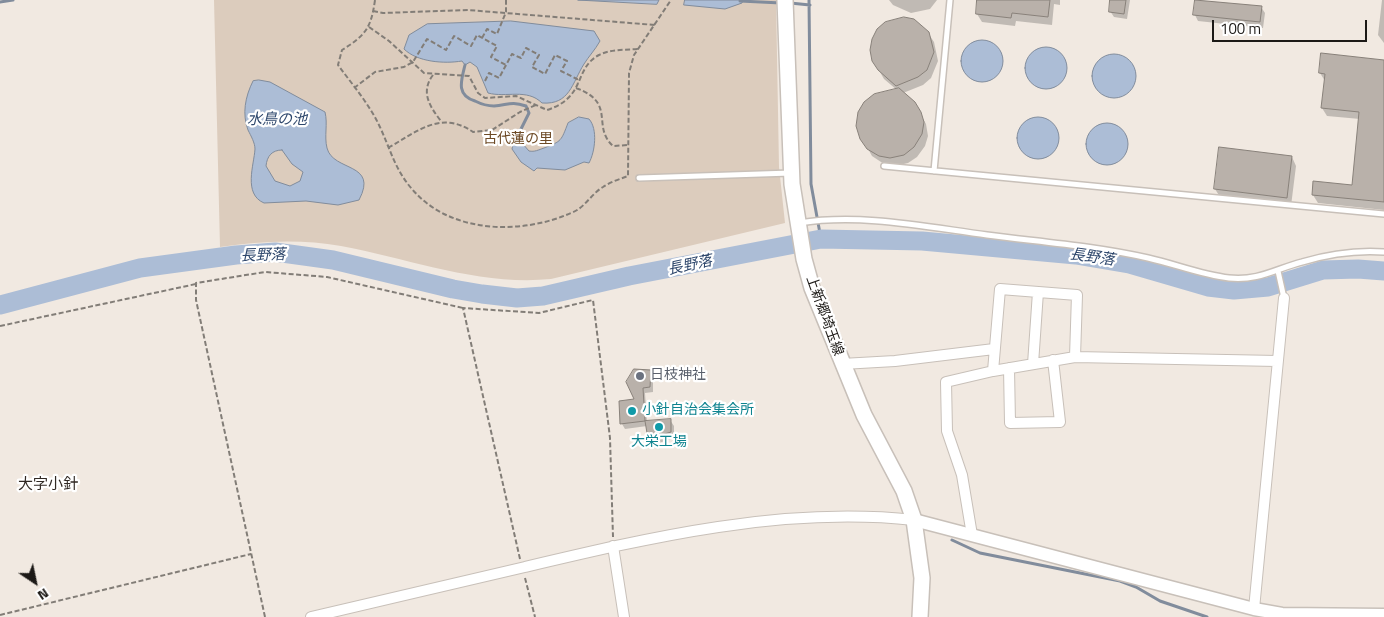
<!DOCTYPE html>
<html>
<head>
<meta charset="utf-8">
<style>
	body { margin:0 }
	#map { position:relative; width:1384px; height:617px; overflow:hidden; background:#f1e9e1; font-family:"Titillium Web",sans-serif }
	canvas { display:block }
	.north { position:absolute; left:10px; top:557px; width:50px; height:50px; -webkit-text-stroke:4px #fff; paint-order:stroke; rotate:146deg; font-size:14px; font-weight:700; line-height:20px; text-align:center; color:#1c1916 }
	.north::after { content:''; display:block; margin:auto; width:18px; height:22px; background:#1c1916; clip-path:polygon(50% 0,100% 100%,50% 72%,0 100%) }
	.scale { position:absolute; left:1212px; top:20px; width:155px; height:22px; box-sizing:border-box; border:2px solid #1c1916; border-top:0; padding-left:6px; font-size:15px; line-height:18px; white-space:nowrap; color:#1c1916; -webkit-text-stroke:4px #fff; paint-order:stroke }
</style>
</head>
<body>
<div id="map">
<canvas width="1384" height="617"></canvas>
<div class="north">N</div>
<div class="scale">100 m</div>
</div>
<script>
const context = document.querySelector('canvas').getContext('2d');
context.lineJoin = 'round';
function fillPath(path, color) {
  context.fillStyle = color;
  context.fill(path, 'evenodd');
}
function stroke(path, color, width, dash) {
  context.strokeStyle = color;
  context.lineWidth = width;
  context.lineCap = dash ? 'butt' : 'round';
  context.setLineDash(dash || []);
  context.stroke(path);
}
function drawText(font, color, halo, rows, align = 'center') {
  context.font = font + ' "Titillium Web","Noto Sans JP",sans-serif';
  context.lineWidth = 4.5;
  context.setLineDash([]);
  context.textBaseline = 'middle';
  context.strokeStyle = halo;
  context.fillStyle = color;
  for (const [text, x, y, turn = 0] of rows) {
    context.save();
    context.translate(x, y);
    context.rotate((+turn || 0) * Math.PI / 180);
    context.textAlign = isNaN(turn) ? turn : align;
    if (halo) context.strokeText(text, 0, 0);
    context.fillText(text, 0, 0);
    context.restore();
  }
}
const green = new Path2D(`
	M214,0H776L779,167L785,223L551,279C479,286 411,259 341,246C301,239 261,241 220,247Z`);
const water = new Path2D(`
	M578,0H659L657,4Z
	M685,0H743L742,3L725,9L684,5Z
	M511,21L594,31L600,41C595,50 589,56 584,64C572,83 570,105 542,103C527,88 506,98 488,93L477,67L470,62L465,65L462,61C444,64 417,62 404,49L409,35L427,24Z
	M961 61a21 21 0 1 1 42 0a21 21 0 1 1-42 0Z
	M1025 68a21 21 0 1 1 42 0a21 21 0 1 1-42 0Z
	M1092 76a22 22 0 1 1 44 0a22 22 0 1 1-44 0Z
	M259,80L270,82L325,112C328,124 324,136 327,148C333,172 379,162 359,200L338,205L306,201L264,203C243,194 254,165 255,149C255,143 251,136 248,130C242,114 245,97 253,81ZM282,150L292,164L303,172L300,181L290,186L275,181L266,166C267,156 272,150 282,150Z
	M579,117L589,119C598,129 595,152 589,163L584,162L565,170L537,168L534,171L521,162L512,149L515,135L519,133L522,143L529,151C535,152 538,150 544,148C562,141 561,141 568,123Z
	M1017 138a21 21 0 1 1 42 0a21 21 0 1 1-42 0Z
	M1086 144a21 21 0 1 1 42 0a21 21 0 1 1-42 0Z`);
const shadow = new Path2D(`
	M889,0H937L930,9L911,13L893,5Z
	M979,0H1060V5L1054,4L1052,25L1016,21L1015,26L982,22L977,14Z
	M1112,0H1130L1127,19L1114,17L1110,11Z
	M1382,0H1384V43L1378,35Z
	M1261,7L1265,13L1263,28L1198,21L1195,15Z
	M928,33L934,42L938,61L931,78L923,85L903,93L914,103L926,124L928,136L925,146L917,157L908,163L895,166L884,164L872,156L859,133L897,90L884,79L873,60Z
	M1384,61V210L1318,203L1313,195L1353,186L1360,119L1327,116L1322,108L1325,81L1320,73Z
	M1292,157L1296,166L1291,206L1220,197L1215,189Z
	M650,371L653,376V392L645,393L647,422L670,420L674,426V438L653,445L647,426L625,429L622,424L621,402L636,400Z`);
const stream = new Path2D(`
	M809,0L811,184L821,239
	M740,1L781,3
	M0,2L13,0
	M790,3L810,5
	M465,65C461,81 456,95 475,101C481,104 488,106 494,106C508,105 511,101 526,106L529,113L519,133
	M952,540L980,553L1120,581L1136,587L1160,601L1207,617`);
const river = new Path2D(`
	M0,305L140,268L236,255L275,252L333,260L453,289L482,294L517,298L543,296L629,276L821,239L922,241L1076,255L1129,264L1208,287L1234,290L1268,287L1323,270L1358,269L1384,271`);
const building = new Path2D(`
	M977,0H1050L1048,17L1012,13L1011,18L976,14Z
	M1110,0H1126L1124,14L1109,12Z
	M1195,0L1262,6L1260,22L1193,15Z
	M904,17L914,19L929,32L934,52L927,70L918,77L896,86L878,70L872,61L870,50L872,39L877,29L885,22Z
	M1321,53L1384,60V202L1312,195L1313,181L1352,185L1359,112L1321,108L1325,74L1319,73Z
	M899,88L915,102L921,112L924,122L922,134L914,147L904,155L890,158L879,156L867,149L860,139L856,126L858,112L864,102L874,94Z
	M1219,147L1292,156L1287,198L1214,189Z
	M634,369L651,370L650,387L643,388L645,421L620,424L619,401L634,399L626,382Z
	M671,419V432L648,439L645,421Z`);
const path = new Path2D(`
	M375,0C371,28 366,35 342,50L338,65C352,84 369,104 379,125C390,148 395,170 412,189C450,234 521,235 571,213C585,208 591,194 603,187C610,182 620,179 628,176L629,73L634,55L671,0
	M373,11L383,13L468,10L655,25
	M369,27L389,41L424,73L469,76L478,93L485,98L516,96L547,110C587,97 573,69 599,55C611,49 625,50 638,49
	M482,38L487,29L497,34L506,12V0
	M433,75C420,92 430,107 441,121
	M485,81L489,73L499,78L512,54L521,58L526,48L539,55L532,67L545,74L555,55L567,61L561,71L577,79L578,84
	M354,88L375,72L404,67L413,62L427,39L446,50L454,36L471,46L477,35L497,46L491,57L506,65
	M576,88C617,103 591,126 613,146L628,145
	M388,148C418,131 441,110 473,132L492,130L520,112L536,105
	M0,326L196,284
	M520,559L463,308L539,313L593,300L610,438L613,537
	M525,578L535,617
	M0,615L251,554
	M265,617L196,300V283L265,272L327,277L463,308`);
const service = new Path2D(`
	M884,166L1384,214
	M934,171L950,0
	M639,178L791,173
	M799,223C861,213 926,227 987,235C1041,242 1095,246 1148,258C1175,264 1202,275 1229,278C1259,281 1275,269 1302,262C1329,254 1356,250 1384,252
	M1278,271L1284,298`);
const minor = new Path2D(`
	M842,364L895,361L994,349
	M1033,364L1038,292
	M1009,368L1010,423L1060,422L1053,360
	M993,371L1075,357L1277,361
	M972,535L962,475L947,431L946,382L993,371L1000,289L1077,295L1075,357
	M613,546L624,617
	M1254,609L1284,298
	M311,617C382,600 454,584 525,567C652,537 783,506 914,520`);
const tertiary = new Path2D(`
	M914,520L1254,609L1282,614L1384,615`);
const secondary = new Path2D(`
	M785,0L792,184L804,259L812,288L864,415L904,491L914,520L922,578L920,617`);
const markers = [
	[640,376,5,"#6b7280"],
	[632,411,5,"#0f9aa8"],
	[659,427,5,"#0f9aa8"]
];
const parkNames = [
	["古代蓮の里",518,140]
];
const streetNames = [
	["上新郷埼玉線",824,316,70]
];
const worshipNames = [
	["日枝神社",650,376]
];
const cultureNames = [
	["小針自治会集会所",642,411],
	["大栄工場",659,443,"center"]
];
const waterNames = [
	["水鳥の池",277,120],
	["長野落",263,256,-2],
	["長野落",1092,258,8],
	["長野落",690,266,-12]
];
const neighbourhoodNames = [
	["大字小針",48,485]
];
fillPath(green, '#dcccbd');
fillPath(water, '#acbdd6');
stroke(water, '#818c9c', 1);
fillPath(shadow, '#0003');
stroke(stream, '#818c9c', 3);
stroke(river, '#acbdd6', 19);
fillPath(building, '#b9b1aa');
stroke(building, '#88817a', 1);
stroke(service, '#c8c0b9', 8);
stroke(minor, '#c8c0b9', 12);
stroke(tertiary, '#c8c0b9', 15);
stroke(secondary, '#c8c0b9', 18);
stroke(path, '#827d77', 2, [5, 2.5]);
stroke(service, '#fff', 5);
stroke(minor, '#fff', 10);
stroke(tertiary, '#fff', 12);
stroke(secondary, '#fff', 15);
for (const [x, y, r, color] of markers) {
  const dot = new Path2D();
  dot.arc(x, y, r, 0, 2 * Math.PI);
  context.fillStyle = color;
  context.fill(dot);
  stroke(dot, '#fff', 2);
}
drawText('14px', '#6e4b27', '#fff', parkNames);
drawText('14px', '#1c1916', '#fff', streetNames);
drawText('14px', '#5b616d', '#fff', worshipNames, 'left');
drawText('14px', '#0d838f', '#fff', cultureNames, 'left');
drawText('italic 15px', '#2e476c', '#fff', waterNames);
drawText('15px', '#302924', '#fff', neighbourhoodNames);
</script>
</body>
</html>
